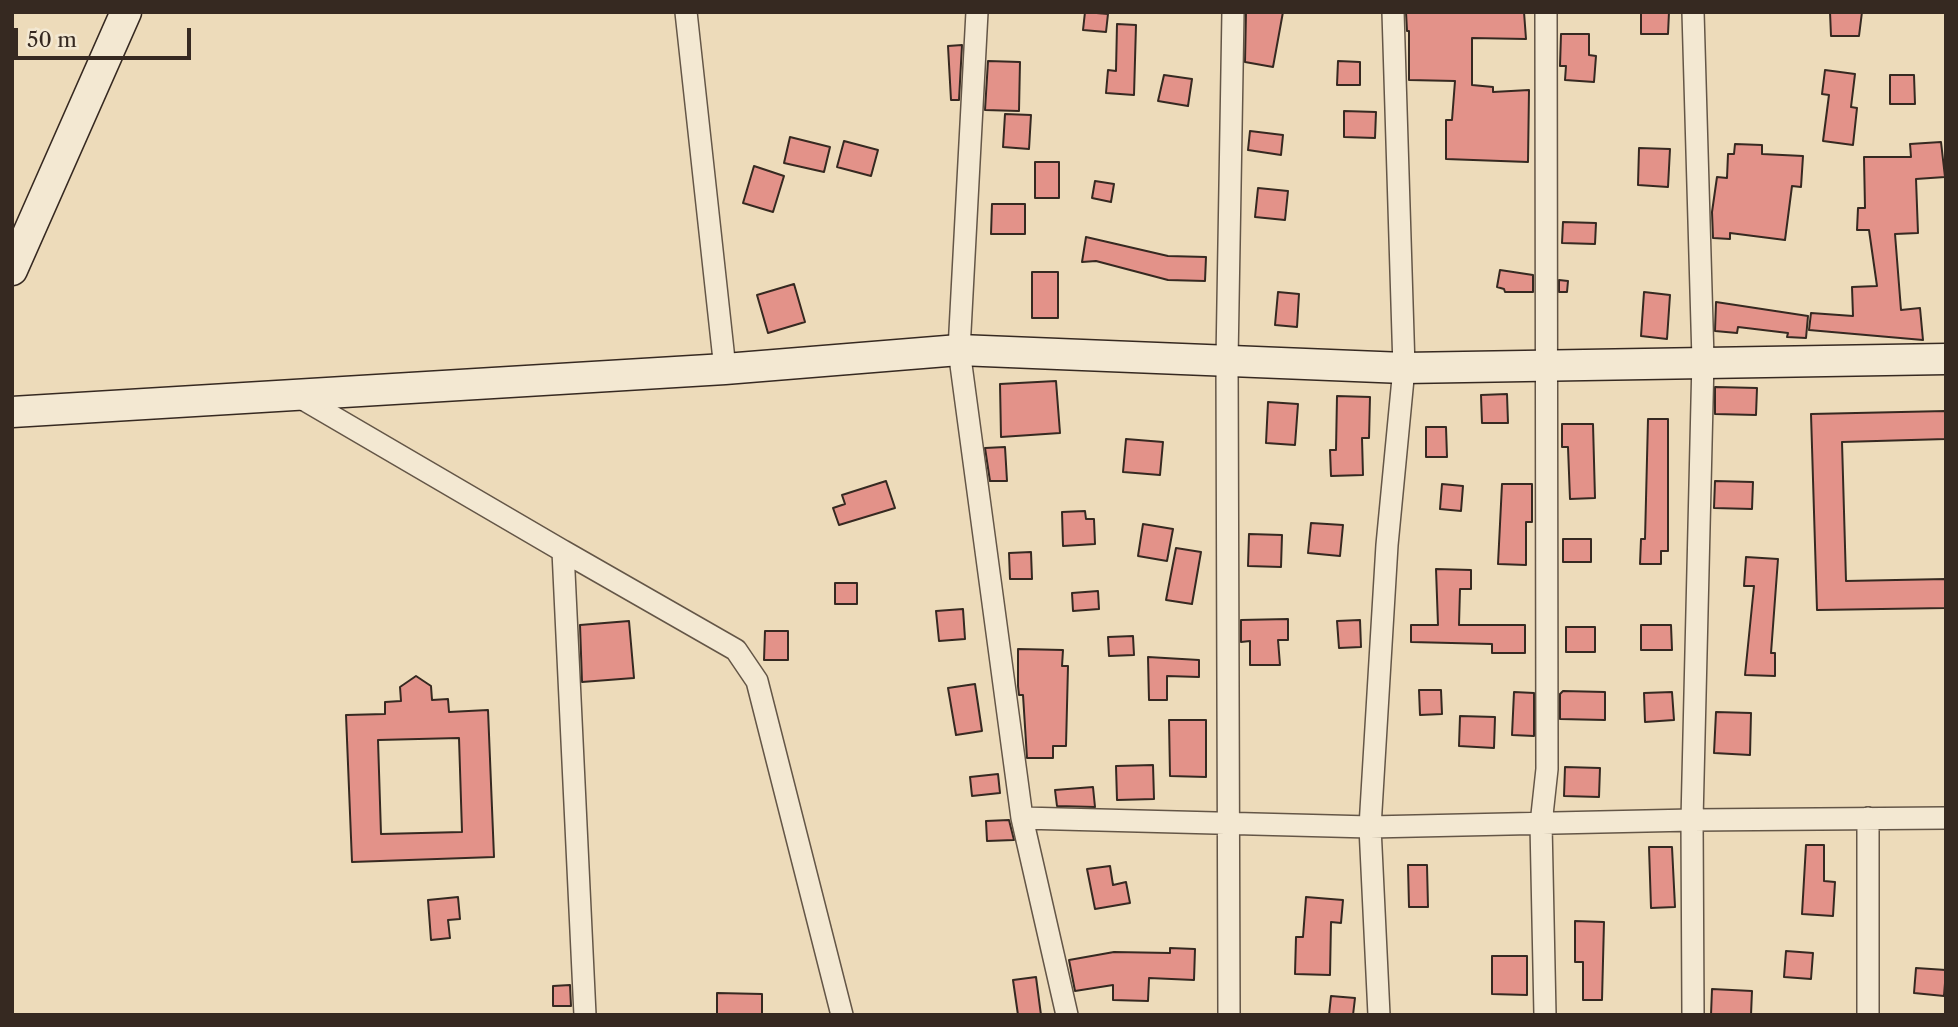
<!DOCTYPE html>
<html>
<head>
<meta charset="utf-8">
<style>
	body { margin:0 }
	#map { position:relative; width:1958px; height:1027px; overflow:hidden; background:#eddbba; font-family:"Libre Caslon Text",serif }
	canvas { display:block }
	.frame { position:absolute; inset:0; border:14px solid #362921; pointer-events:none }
	.scale { position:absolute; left:14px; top:28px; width:177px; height:32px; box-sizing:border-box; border:4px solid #362921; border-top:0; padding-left:9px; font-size:21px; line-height:24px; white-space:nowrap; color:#362921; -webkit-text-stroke:5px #f3e8d2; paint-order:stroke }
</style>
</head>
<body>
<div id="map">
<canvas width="1958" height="1027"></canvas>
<div class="frame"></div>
<div class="scale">50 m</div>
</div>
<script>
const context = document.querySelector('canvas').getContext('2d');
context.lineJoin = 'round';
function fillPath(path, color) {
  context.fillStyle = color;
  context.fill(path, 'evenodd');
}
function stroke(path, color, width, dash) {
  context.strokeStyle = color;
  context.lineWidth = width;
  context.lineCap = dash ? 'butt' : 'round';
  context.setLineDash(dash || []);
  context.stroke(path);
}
const building = new Path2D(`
	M1085,12L1108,14L1106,32L1083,30Z
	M1246,12H1283L1273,67L1245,62Z
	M1406,12H1524L1526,39L1472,38V85L1493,87V92L1529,90L1528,162L1446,159V120H1452L1455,81L1409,80V31H1407Z
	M1641,12H1669L1668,34H1641Z
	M1830,12H1862L1859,36H1831Z
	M1117,24L1136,25L1134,95L1106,93L1108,70L1116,71Z
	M1561,34H1589V55L1596,56L1594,82L1565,80L1566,66H1560Z
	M962,45L959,100H951L948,46Z
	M988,61L1020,62L1019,111L985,110Z
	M1338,61L1360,62V85H1337Z
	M1825,70L1855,74L1851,107L1857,108L1853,145L1823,141L1829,95L1822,94Z
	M1164,75L1192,79L1188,106L1158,101Z
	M1890,75H1914L1915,104H1890Z
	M1344,111L1376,112L1375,138L1344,137Z
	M1005,114L1031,115L1029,149L1003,147Z
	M1250,131L1283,135L1281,155L1248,150Z
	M790,137L830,147L824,172L784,163Z
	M844,141L878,150L871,176L837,167Z
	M1941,142L1945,177L1916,179L1918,233L1895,234L1901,310L1920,308L1923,340L1809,330L1811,313L1853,316L1852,287L1877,286L1869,230H1857L1858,208H1865L1864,157H1911L1910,144Z
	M1735,144L1762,145V154L1803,156L1801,187L1792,186L1785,240L1730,233V239L1713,238L1712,212L1717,177L1727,178L1728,154H1734Z
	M1639,148L1670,149L1668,187L1638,185Z
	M1035,162H1059V198H1035Z
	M754,166L784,176L773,212L743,203Z
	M1095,181L1114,184L1111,202L1092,198Z
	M1258,188L1288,191L1285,220L1255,217Z
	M992,204H1025V234H991Z
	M1563,222L1596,223L1595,244L1562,243Z
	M1086,237L1168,256L1206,257L1205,281L1168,280L1096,261L1082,262Z
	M1500,270L1533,275V292H1505L1504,289L1497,287Z
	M1032,272H1058V318H1032Z
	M1559,280L1568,281L1567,292H1559Z
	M794,284L805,322L768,333L757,295Z
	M1278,292L1299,294L1297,327L1275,325Z
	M1644,292L1670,295L1667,339L1641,336Z
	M1716,302L1808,316L1806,338L1787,337L1788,333L1738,327L1737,333L1715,331Z
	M1056,381L1060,433L1001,437L1000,384Z
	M1715,387L1757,388L1756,415L1715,414Z
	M1507,394L1508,423H1482L1481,395Z
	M1337,396L1370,397L1369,438H1362L1363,475L1331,476L1330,450H1336Z
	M1268,402L1298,404L1295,445L1266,443Z
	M1946,411V439L1842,442L1846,581L1946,579V608L1817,610L1811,414Z
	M1648,419H1668V551H1661V564H1640L1641,539H1645Z
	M1562,424H1593L1595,498L1570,499L1568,447H1562Z
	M1426,427H1446L1447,457H1426Z
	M1126,439L1163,442L1160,475L1123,472Z
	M1005,447L1007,481H990L985,448Z
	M886,481L895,508L839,525L833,508L845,504L842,495Z
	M1715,481L1753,482L1752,509L1714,508Z
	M1442,484L1463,486L1461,511L1440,509Z
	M1502,484H1532V522H1526V565L1498,564Z
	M1085,511L1086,519H1094L1095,544L1063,546L1062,512Z
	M1311,523L1343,525L1340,556L1308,553Z
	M1143,524L1173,529L1167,561L1138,556Z
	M1249,534L1282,535L1281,567L1248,566Z
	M1563,539H1591V562H1563Z
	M1176,548L1201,552L1192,604L1166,600Z
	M1031,552L1032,579H1010L1009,553Z
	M1746,557L1778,559L1771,653H1775V676L1745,675L1754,586H1744Z
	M1436,569L1471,570V589H1460L1459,625H1525V653H1492V644L1411,642V625H1438Z
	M835,583H857V604H835Z
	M1098,591L1099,609L1073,611L1072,593Z
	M963,609L965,639L939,641L936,611Z
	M1288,619V640H1278L1280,665H1250V641L1241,642V620Z
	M1360,620L1361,647L1339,648L1337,621Z
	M629,621L634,678L582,682L580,625Z
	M1641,625H1671L1672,650H1641Z
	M1566,627H1595V652H1566Z
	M765,631H788V660H764Z
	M1133,636L1134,655L1109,656L1108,637Z
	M1018,649L1063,650L1062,666H1068L1066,746H1053V758H1027L1023,695H1019L1018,686Z
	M1148,657L1199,660V677L1167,676V700H1149Z
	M416,676L431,686L432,700L448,699L449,712L488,710L494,857L352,862L346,715L385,714V702L401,701L400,687ZM459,738L462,832L381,834L378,740Z
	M975,684L982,731L956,735L948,688Z
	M1419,690H1441L1442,714L1420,715Z
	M1563,691L1605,692V720L1560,719V694Z
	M1514,692L1534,693V736L1512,735Z
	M1672,692L1674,720L1645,722L1644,693Z
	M1716,712L1751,713L1750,755L1714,753Z
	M1460,716L1495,717L1494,748L1459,746Z
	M1169,720H1206V777L1170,776Z
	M1153,765L1154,799L1117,800L1116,766Z
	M1565,767L1600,768L1599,797L1564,796Z
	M998,774L1000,793L972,796L970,777Z
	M1093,787L1095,807L1057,806L1055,790Z
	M1009,820L1014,840L987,841L986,821Z
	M1806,845H1824V881L1835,882L1833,916L1802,914Z
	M1649,847H1672L1675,907L1651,908Z
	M1408,865H1427L1428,907H1409Z
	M1110,866L1113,885L1126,882L1130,903L1095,909L1087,869Z
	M458,897L460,919L448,920L450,938L431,940L428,900Z
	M1306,897L1343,900L1341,923L1331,922L1330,975L1295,974L1296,937H1303Z
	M1575,921L1604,922L1602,1000H1583V962H1575Z
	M1170,948L1195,949L1194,980L1149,978L1148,1001L1113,1000V985L1075,991L1069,960L1114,952L1170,953Z
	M1786,951L1813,953L1811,979L1784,977Z
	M1492,956H1527V995L1492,994Z
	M1916,968L1946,970L1944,996L1914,993Z
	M1036,977L1041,1015H1018L1013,980Z
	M570,985L571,1006H553V986Z
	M1712,989L1752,991L1751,1015H1711Z
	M717,993L762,994V1015H717Z
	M1331,996L1355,998L1353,1015H1329Z`);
const street = new Path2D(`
	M686,12L725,369
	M977,12L959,350L1022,818L1370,827L1692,820L1946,818
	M296,395L563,551
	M1022,818L1067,1015
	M1868,818V1015
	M585,1015L563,551L736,650L757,681L842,1015
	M1229,1015L1227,360L1233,12
	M1379,1015L1370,827L1387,545L1404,368L1393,12
	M1545,1015L1541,824L1547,769L1546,12
	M1693,1015L1692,820L1703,360L1693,12`);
const secondary = new Path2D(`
	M12,270L126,12
	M12,412L725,369L959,350L1404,368L1946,359`);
fillPath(building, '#e39289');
stroke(building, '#362921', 2);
stroke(street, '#645647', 24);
stroke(secondary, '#362921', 33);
stroke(street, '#f3e8d2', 21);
stroke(secondary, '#f3e8d2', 30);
</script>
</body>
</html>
